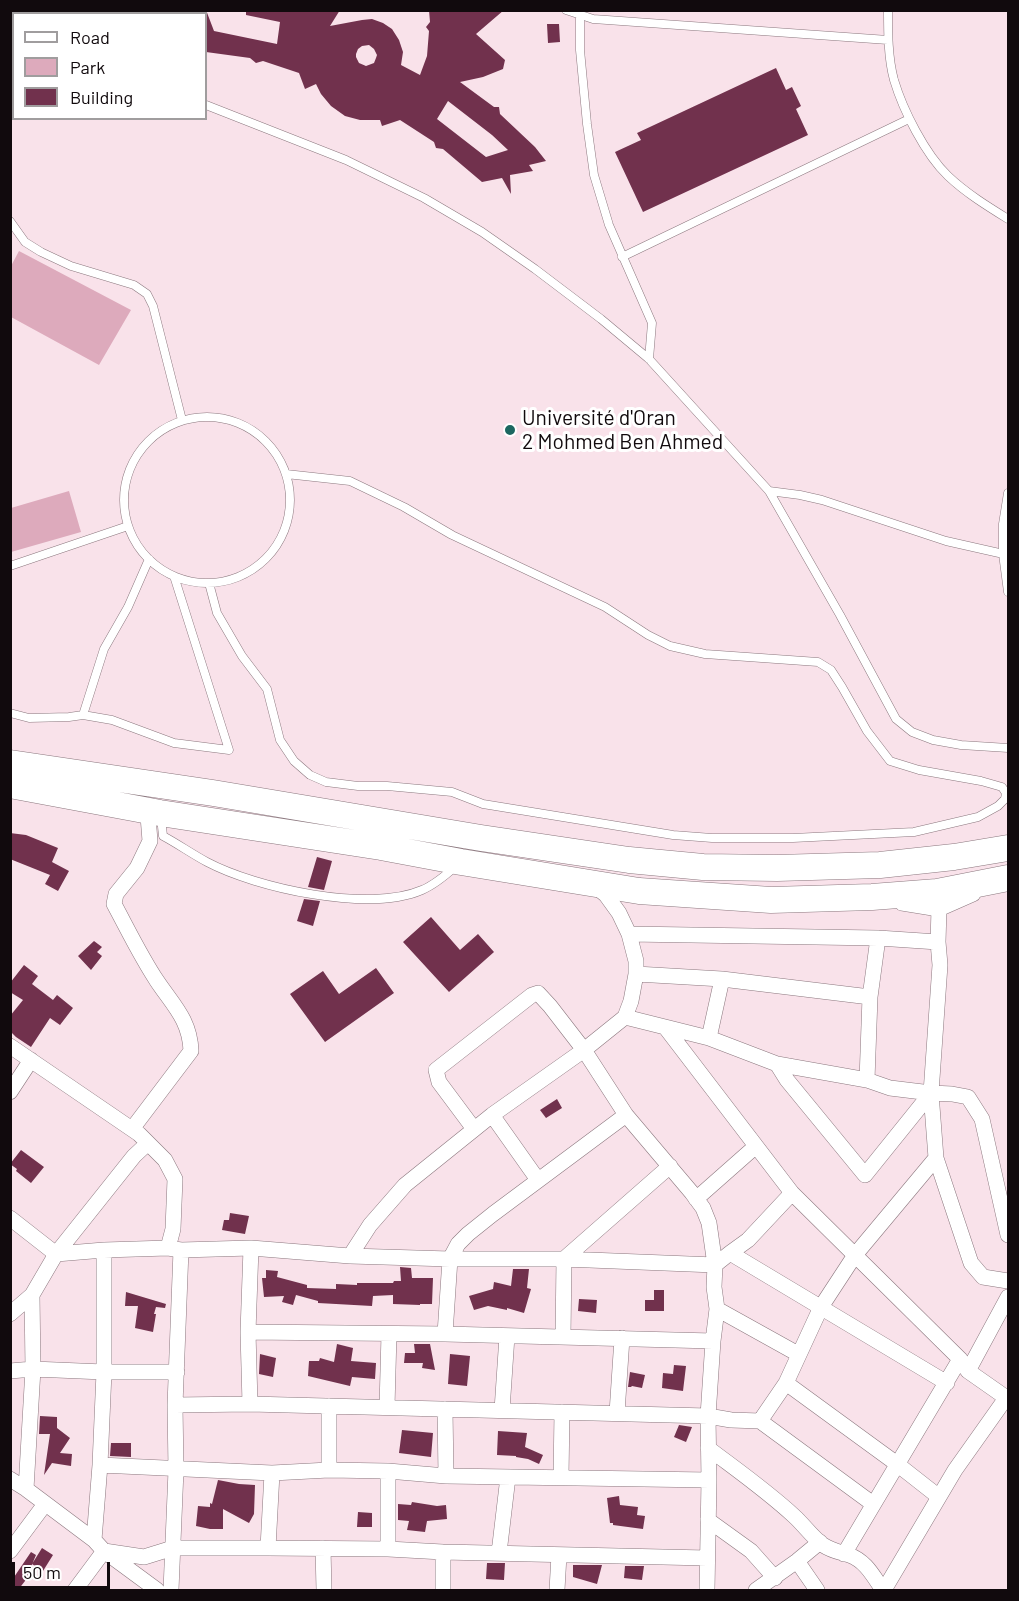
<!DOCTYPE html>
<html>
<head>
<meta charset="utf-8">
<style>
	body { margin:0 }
	#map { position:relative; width:1019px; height:1601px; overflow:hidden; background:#f9e2ea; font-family:Barlow,sans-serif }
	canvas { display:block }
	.frame { position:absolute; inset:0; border:12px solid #110a0d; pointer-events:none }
	.legend { position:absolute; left:12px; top:12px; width:195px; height:108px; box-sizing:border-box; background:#fff; border:2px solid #a09d9e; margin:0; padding:8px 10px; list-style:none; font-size:18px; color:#110a0d }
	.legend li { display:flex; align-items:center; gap:12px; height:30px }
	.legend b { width:30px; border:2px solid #a09d9e }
	.scale { position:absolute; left:12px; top:1562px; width:98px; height:27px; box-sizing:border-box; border:3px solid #110a0d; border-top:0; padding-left:8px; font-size:18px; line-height:21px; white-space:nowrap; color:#110a0d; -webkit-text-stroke:4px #fff; paint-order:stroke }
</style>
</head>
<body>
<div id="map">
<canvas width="1019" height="1601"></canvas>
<div class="frame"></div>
<ul class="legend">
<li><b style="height:8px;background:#fff"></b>Road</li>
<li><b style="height:16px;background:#ddaabc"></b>Park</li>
<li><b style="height:16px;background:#71314d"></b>Building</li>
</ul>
<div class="scale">50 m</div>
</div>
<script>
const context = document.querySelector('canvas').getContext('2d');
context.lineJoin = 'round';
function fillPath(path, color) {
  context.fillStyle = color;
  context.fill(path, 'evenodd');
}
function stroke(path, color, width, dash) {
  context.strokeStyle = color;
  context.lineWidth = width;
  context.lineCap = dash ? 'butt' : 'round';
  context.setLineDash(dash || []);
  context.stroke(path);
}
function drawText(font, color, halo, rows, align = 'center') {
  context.font = font + ' Barlow,sans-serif';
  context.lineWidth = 6;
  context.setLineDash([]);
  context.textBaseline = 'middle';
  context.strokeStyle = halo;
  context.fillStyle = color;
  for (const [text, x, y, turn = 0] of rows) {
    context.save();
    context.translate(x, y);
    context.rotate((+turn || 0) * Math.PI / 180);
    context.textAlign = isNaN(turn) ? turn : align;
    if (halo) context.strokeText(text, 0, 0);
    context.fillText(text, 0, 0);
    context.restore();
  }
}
const green = new Path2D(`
	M19,251L131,310L99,365L11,317V266Z
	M69,491L81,532L11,552V508Z`);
const building = new Path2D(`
	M206,10L214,31L277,44L280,22L246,15V10H340L330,26L362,20L372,19L383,23L392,29L399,40L403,52L401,65L420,75L427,56L429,31L426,27L430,22L429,10H504L476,34L505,60L503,69L483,77L460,82L494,107H499L500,114L535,147L546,161L529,165L533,171L510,175L511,194L502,178L482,182L443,149L436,148L434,142L400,120L382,126L380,120H360L345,116L331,106L321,94L316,84L305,89L299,73L263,61L256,63L250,58L206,52ZM369,45L374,49L377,55L376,58L374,63L366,66L359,63L356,57V54L358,49L362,46ZM448,101L492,135L508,150L486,157L437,119Z
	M547,24H559L560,42L548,43Z
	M776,68L786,90L792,87L801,106L796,109L808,135L643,212L615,152L641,140L637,133Z
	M10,833L26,835L58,848L52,862L69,871L58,891L45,884L50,875L10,859Z
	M317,857L332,861L324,890L308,887Z
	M304,899L320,901L313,926L297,921Z
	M431,917L460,950L478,934L494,952L449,992L403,942Z
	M94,941L102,947L97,952L102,956L91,970L78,956Z
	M24,965L38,976L32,984L53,1000L57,995L73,1008L60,1025L50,1018L31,1047L16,1037L10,1031V1016L23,1000L10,992V983Z
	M376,968L394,993L325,1042L290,994L323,971L339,994Z
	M557,1099L562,1108L546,1118L540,1110Z
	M21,1150L44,1167L31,1183L16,1171L17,1169L10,1164Z
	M230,1213L249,1216L245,1234L222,1230L224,1220H229Z
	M400,1267L411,1268L412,1278H433L432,1304H420V1305L393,1304V1295L373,1296L372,1306L318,1303V1301L296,1295L293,1305L282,1302L284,1296L264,1297L262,1278H266V1270L278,1271L277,1277L307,1285V1288L336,1289V1284L357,1285V1283H393L394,1281H401Z
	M513,1269H529L527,1288L531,1289L524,1313L507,1308V1310L488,1306L474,1310L469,1296L493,1289L494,1282L511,1286Z
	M654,1290H664V1311H645V1300H654Z
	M126,1292L166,1304L165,1308L156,1307L154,1314H156L153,1332L135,1328L138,1306H125Z
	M579,1299L597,1300L596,1313L578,1311Z
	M337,1344L353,1348L351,1361L376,1363L375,1379L352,1377L350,1386L308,1376L309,1361H319L320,1358L334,1362Z
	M414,1344H430L435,1370L422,1368L423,1363H404L405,1353H415Z
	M260,1354L276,1358L273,1377L259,1374Z
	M450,1354L470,1356L467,1386L448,1384Z
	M674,1365L686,1366L683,1391L662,1388L663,1373L673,1374Z
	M630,1372L645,1375L642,1388L632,1386L631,1387H628Z
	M40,1416L57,1417V1428L70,1438L60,1453L72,1454L71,1466L52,1463L44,1475L50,1434H39Z
	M679,1425L692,1427L686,1442L674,1437Z
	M402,1430L433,1433L431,1457L399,1453Z
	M498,1431L527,1433L525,1447L543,1455L539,1464L528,1459L516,1457V1456L497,1455Z
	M111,1443H131V1457L110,1456Z
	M218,1480L239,1484L255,1485L254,1514L249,1523L223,1509V1529H210L196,1526L198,1506L210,1507V1503L212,1504Z
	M619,1496L620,1505L638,1507L637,1515L645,1516L643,1529L613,1525V1523H610L607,1498Z
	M412,1502L437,1506L446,1505L447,1519L427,1521L425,1532L407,1530L409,1521L398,1520V1504L411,1505Z
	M358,1512L372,1513V1527H357Z
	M42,1548L53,1555L43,1571L32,1564Z
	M31,1552L36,1555L25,1581L18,1590H10V1583Z
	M487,1563H505L504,1580L486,1579Z
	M573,1565H602L597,1584L573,1577Z
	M625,1566H644L642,1580L624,1578Z`);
const service = new Path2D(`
	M566,10L593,19L888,40
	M581,10L580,16V50L587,124L594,175L609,225L652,323L649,359
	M888,10C888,33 888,58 894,80C903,110 925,154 948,176C966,193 987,206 1008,219
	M57,14L60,10
	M206,105L346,160L424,198L482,232L535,269L601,319L649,359L769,491L840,615L896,719L912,732L933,740L961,745L1008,748
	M10,221L25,242L41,252L71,266L134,285L147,294L153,306L182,420
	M622,257L909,119
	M124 500a83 83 0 1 1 166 0a83 83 0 1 1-166 0Z
	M769,491L800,495L822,500L946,541L1008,555
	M1008,493L1003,524V554L1008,592
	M149,559L128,607L104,649L83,715L112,720L174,743L229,750L174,576
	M10,566L128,526
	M209,583L217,613L242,656L267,689L280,740L294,761L310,775L326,782L358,786H387L452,792L483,804L673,835L712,838H793L914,832L978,817L998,806L1005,799L1006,793L1002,787L981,781L919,770L890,761L867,731L842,687L831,670L818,662L705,654L670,646L648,635L605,607L452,535L404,507L350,481L286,474
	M10,713L29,718L69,717L83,715
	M161,817L163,836C178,844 192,854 207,862C256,888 369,913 422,890C434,885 446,875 456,866`);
const minor = new Path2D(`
	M902,903L939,909L973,894
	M629,934L878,938L938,942L939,909
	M938,942L940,965L931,1093L936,1158L971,1263L983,1277L1008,1281
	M636,974L722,979L870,997
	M625,1017L709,1038L777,1064L867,1080L890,1088L931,1093L952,1094L968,1097L982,1119L1008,1235
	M665,1027L792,1193L960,1359L968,1371L1008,1399
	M709,1038L722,979
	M10,1046L139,1134L165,1160L175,1179L173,1229L168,1248
	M777,1064L787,1080L865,1175L931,1093
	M867,1080L870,997L878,938
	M10,1092L31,1060
	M492,1115L538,1180
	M132,1129L191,1051C190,1020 173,1005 157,981C141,957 128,930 114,904L116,894L137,868L150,841L148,816
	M474,1129L439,1082L436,1070L532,995L538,993L550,1006L584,1050L626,1115L692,1193L703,1208L709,1223L715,1265L714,1287L717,1309L713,1341L708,1416L709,1480L707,1590
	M696,1199L756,1146
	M10,1218L56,1254L134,1156L148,1143
	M730,1253L748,1240L792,1193
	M350,1256L370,1225L405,1185L492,1115L584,1050L625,1017L631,1001L636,974V961L629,934L619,913L606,895L595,886
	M717,1309L798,1354
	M10,1314L32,1295L56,1254L104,1250L168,1248L181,1250L251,1248L350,1256L450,1259H564L715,1265L730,1253L947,1383
	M248,1332L445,1334L713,1341
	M445,1334L450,1259L458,1244L468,1234L493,1214L626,1115
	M563,1337L564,1259L670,1166
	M10,1371L33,1369L104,1372H177
	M968,1371L1008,1297
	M786,1383L897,1464L939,1497
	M250,1404L248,1332L251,1248
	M175,1405L250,1404L708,1416L731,1420L760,1421L873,1504
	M387,1407L389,1334
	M445,1409L446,1476
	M502,1410L507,1336
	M617,1413L622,1338
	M760,1421L786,1383L821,1307L855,1255L936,1158
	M708,1448C737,1470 767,1491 794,1516C804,1525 812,1537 823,1545C832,1551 840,1552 849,1555C866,1561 873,1576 883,1590
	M100,1465L272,1473L329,1470L388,1471L446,1476L709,1480
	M329,1470V1406
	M561,1477L562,1412
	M10,1479L26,1489L94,1540L104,1551L144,1557L173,1548H268L388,1549L443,1552L707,1558
	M26,1489L33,1369L32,1295
	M708,1520L751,1551L775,1578
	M94,1540L100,1465L104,1372V1250
	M268,1548L272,1473
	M323,1548L324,1590
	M388,1549V1471
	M10,1551L45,1504
	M499,1553L508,1477
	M844,1554L960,1359
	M797,1561L817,1590
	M75,1590L104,1551L157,1590
	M171,1590L176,1470L175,1405L181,1250
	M443,1590V1552
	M557,1590L559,1555
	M756,1590L797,1561L820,1542
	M884,1590L955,1470L1006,1398`);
const trunk = new Path2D(`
	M10,763L213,793L481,838L629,860L703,867L777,868L880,865L954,857L1008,848
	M10,785L160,813L381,847L461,862L639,891L771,900L872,897L937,892L1008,878`);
const markers = [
	[510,430,6,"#1c6760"]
];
const poiNames = [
	["Université d'Oran",522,418],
	["2 Mohmed Ben Ahmed",522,442]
];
fillPath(green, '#ddaabc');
fillPath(building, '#71314d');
stroke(service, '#8b777e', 9);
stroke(minor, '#8b777e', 16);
stroke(trunk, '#8b777e', 27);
stroke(service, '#fff', 8);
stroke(minor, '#fff', 15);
stroke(trunk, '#fff', 26);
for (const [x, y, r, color] of markers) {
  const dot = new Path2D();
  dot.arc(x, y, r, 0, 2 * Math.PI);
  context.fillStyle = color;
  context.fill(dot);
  stroke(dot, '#fff', 2);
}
drawText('21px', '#110a0d', '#fff', poiNames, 'left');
</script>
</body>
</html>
